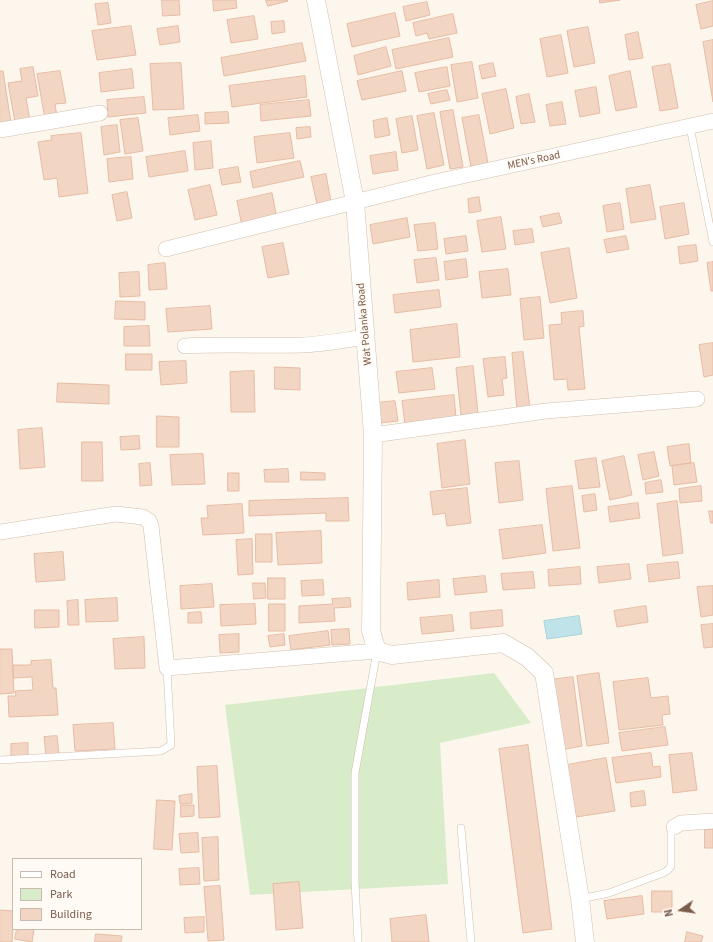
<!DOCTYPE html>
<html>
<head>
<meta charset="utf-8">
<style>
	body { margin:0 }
	#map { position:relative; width:713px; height:942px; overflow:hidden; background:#fdf6ec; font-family:"Source Sans 3",sans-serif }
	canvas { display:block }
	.legend { position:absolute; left:12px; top:858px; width:130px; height:72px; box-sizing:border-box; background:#fffaf3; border:1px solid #cabbb1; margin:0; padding:5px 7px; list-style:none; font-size:12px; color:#7a5c4d }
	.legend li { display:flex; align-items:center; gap:8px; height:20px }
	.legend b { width:20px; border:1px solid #cabbb1 }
	.north { position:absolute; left:661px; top:890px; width:40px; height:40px; -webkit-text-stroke:3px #fffaf3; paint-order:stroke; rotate:257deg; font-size:11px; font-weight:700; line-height:16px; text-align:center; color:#7a5c4d }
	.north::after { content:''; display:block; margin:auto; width:14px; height:18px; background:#7a5c4d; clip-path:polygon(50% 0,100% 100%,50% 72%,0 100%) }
</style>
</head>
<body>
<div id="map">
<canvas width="713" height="942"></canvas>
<ul class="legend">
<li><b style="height:5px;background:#fff"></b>Road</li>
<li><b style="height:11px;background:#d8ecc9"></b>Park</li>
<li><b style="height:11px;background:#f3d5c3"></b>Building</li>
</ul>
<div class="north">N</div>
</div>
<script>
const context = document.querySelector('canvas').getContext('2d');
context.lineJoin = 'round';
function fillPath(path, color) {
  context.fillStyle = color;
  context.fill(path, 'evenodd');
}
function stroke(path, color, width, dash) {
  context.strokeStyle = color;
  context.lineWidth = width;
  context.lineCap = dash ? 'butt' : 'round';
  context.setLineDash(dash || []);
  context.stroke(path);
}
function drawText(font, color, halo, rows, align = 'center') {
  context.font = font + ' "Source Sans 3",sans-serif';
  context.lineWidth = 3.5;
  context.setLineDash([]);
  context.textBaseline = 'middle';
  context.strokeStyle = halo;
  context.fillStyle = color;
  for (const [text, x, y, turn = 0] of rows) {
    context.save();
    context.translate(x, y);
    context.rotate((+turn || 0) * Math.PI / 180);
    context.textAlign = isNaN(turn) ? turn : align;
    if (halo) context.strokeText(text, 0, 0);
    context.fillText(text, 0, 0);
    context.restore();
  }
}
const green = new Path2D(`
	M494,673L531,723L440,743L448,884L250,895L225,705Z`);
const water = new Path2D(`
	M579,616L582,634L547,639L544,621Z`);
const building = new Path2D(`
	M162,0H179L180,15L163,16Z
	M213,0H236L237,8L214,11Z
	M266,0H287L288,1L268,6Z
	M600,0H620L600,3Z
	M713,1V26L701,29L696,5Z
	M427,2L430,15L406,21L403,7Z
	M108,3L111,23L98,25L95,4Z
	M395,13L400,36L352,47L347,24Z
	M453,14L457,33L429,39L427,33L416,36L413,23Z
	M254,16L258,39L231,43L227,20Z
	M284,21L285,32L272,34L271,22Z
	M131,26L136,55L97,60L92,31Z
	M178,26L180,42L160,45L157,29Z
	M588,27L595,63L574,67L567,31Z
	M638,32L643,58L629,60L625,35Z
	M561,35L568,73L547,77L540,39Z
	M449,38L453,57L396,69L392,50Z
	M713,40V102L703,42Z
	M302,43L306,61L224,76L221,58Z
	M386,47L391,66L358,75L354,56Z
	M472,62L478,98L457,102L451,65Z
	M181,63L184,109L153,110L150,64Z
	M493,63L496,76L482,79L479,66Z
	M670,64L678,108L660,111L652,67Z
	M33,67L38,96L26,98L30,120L15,122L8,83L22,81L20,69Z
	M447,67L450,86L419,92L415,73Z
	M132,69L134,88L101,92L99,73Z
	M0,71H3L11,123L0,125Z
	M60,71L66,103L55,104L57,117L45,119L37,74Z
	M402,71L406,91L362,100L357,81Z
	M630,71L637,107L616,111L609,76Z
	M305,76L307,97L232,107L229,86Z
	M596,87L600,113L580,117L575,91Z
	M506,89L514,128L490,134L482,94Z
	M447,90L450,100L431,104L428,94Z
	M529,94L535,122L521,124L516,97Z
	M144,97L146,113L108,117L107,100Z
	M309,100L311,116L261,121L260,105Z
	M562,102L566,124L550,126L546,105Z
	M453,110L463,167L450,169L440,112Z
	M228,112L229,123L205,124V113Z
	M434,113L444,165L427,169L417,116Z
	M198,115L200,131L170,135L168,118Z
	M479,115L488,163L471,167L462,118Z
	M412,116L418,150L402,153L396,119Z
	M138,118L143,151L125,154L120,120Z
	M387,118L390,135L375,138L373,121Z
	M117,125L120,152L104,155L101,127Z
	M310,127L311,137L297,139L296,128Z
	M81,133L88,193L59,197L57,178L44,180L38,142L52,140L51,136Z
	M290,133L294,158L257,163L254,137Z
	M211,141L213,168L195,170L193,143Z
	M185,151L188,171L149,177L146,157Z
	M396,152L398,170L373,174L370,156Z
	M131,157L133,179L109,182L107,159Z
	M300,161L304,177L253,188L250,172Z
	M238,167L241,182L222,185L219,170Z
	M326,174L331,202L317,204L311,177Z
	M210,185L217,215L195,220L188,190Z
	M650,185L656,219L631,223L626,189Z
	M127,192L132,218L117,221L112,195Z
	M272,193L277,219L242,226L237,201Z
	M479,197L481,211L469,213L468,199Z
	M620,203L624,229L607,232L603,206Z
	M684,203L689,234L665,239L660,207Z
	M559,213L562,223L543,227L540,217Z
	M501,217L506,249L482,252L477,221Z
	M407,218L410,237L373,244L370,225Z
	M435,223L438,249L418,251L414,225Z
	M532,229L534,242L515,245L513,231Z
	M466,236L468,251L446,254L444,239Z
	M626,236L629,249L607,253L604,240Z
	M283,243L289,274L268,278L262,247Z
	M696,245L698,261L680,264L678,247Z
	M569,248L577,298L550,303L541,253Z
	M436,258L439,280L417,283L414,260Z
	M466,259L468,277L446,280L444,262Z
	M713,262V291H711L707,263Z
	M165,263L167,289L149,290L148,265Z
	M508,269L511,295L482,298L479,272Z
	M139,272L140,296L120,297L119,273Z
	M439,290L441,307L395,313L393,295Z
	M540,297L544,338L524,340L520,299Z
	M116,301L145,302V320L115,319Z
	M210,306L212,329L168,332L166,309Z
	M583,311L584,326L579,327L585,389L568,390L567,379L554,380L549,325L562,324L561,313Z
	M457,324L460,357L413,362L410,330Z
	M149,326L150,346H124V327Z
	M713,343V375L704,377L699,345Z
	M523,352L530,408L517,410L512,353Z
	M126,354H152V370H126Z
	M505,357L507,378L502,379L504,395L488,397L483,359Z
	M186,361L187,383L161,385L159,362Z
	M473,366L478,413L461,415L456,368Z
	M275,367L300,368V390L275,389Z
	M432,368L435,389L399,393L396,372Z
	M254,371L255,412H231L230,372Z
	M58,383L109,385V404L57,402Z
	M454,395L456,418L405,424L402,401Z
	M395,401L398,421L380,423L377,403Z
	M157,416L179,417V447H157Z
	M42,428L45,467L20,469L18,430Z
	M139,436L140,449L121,450L120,437Z
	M465,440L470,484L442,488L437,444Z
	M82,442H102L103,481H82Z
	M689,444L691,463L670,466L667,447Z
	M654,452L659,476L643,480L638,455Z
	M203,454L205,484L172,485L170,455Z
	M624,456L632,495L610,500L602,461Z
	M596,458L600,487L579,489L575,461Z
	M519,461L523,500L499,503L495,463Z
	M150,463L152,485L140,486L139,464Z
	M694,463L697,482L674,485L672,466Z
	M288,469L289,482H265L264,470Z
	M301,472L325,473V480H301Z
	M228,473H239V491H228Z
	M661,480L663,492L646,494L645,483Z
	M572,486L580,548L553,551L546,489Z
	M701,486L702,501L680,503L679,489Z
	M467,488L471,523L447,526L445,513L433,515L430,492Z
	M595,494L597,510L584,512L582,496Z
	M348,498L349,521H326V513L249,516V501Z
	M677,501L683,553L663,556L657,504Z
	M638,503L640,518L610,522L608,507Z
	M242,504L244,533L203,535L201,518H208L207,506Z
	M709,511H713V523H711Z
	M542,525L546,553L503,559L499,530Z
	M321,531L322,563L278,565L276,533Z
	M256,534H272V562H256Z
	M252,539L253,574L238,575L236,540Z
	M63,552L65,580L36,582L34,554Z
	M678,562L680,578L649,582L647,565Z
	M629,564L631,579L599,583L597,567Z
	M580,567L581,584L549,586L548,570Z
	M533,572L535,588L503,590L501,574Z
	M485,576L487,592L455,595L453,579Z
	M268,578H285V599H268Z
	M323,580L324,595L302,596L301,581Z
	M439,580L440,597L408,600L407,583Z
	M253,583H265L266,598L254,599Z
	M212,584L214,607L181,609L180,586Z
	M713,586V615L701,617L697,587Z
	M117,598L118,621L86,622L85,600Z
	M350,598L351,607L334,608L335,621L299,623V606L333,604L332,599Z
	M78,600L79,625H68L67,601Z
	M255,604L256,624L221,626L220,605Z
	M269,604H285V631H269Z
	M646,606L648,622L617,627L614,611Z
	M35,610H59V627L35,628Z
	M502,610L503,626L471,629L470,613Z
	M201,612L202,623H188V613Z
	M452,615L454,631L422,634L420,618Z
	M713,624V647L704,648L701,625Z
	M349,629L350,644L332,645L331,630Z
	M328,631L330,645L291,650L289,636Z
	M239,634V652L220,653L219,635Z
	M284,634L285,645L270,647L268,636Z
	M144,637L145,668L115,669L113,639Z
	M0,649H12L14,693L0,694Z
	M51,660L53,688H56L58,715L9,717L8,696H16L15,691L33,690L32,677L13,678V665H31V661Z
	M599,673L609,743L587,746L577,676Z
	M573,677L582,746L560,750L550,680Z
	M648,678L651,698L668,696L670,714L662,715L663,725L619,730L613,682Z
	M113,723L115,749L75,751L73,725Z
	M665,727L668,745L622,751L619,733Z
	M57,736L59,754L46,755L44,737Z
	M28,743V757L11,758V744Z
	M528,745L552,929L523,933L499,749Z
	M651,753L653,767L660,766L661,777L616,783L612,758Z
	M692,753L697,790L673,793L669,755Z
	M606,758L615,811L576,817L567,765Z
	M217,766L220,817L199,818L197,767Z
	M644,791L646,805L631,807L630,793Z
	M192,794V803L180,804L179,796Z
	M157,800L175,801L172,850L154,849Z
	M181,805H194V816L181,817Z
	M705,829H713V848H705Z
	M198,833L199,852L181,853L179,834Z
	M218,837L219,880L204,881L202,838Z
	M199,868L200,884L180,885L179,869Z
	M299,882L303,928L276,930L273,884Z
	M220,886L224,940L208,941L204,887Z
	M652,891H672V912H652Z
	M642,896L644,914L607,919L604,901Z
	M0,910L13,911V929L12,942H0Z
	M426,915L429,942H392L390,919Z
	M204,917V932L185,933L184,918Z
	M17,929H34L32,942L15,939Z
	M687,932L703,936L701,942H685Z
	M96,934L122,936L121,942H95Z`);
const service = new Path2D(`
	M690,127L713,242
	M0,760L161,751L171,745L167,668
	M461,828L471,942
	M580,899L609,893L663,873L668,870L671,866V833L674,827
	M358,942L355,882V773L377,651`);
const minor = new Path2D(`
	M0,130L100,113
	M166,249L435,182L713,121
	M185,346C224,344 263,346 302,345C324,344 345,340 366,337
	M373,435L546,411L697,399
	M0,532L116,514L143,517L149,521L151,526L167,668L377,651
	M674,827L681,823L713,821`);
const tertiary = new Path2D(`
	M316,0L355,202L373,435L371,631L377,651L392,655L503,643L527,657L544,673L580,899L585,942`);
const streetNames = [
	["MEN's Road",534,161,-12],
	["Wat Polanka Road",365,324,-95]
];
fillPath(green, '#d8ecc9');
fillPath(water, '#bfe3e8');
stroke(water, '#a5d3da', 1);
fillPath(building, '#f3d5c3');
stroke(building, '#e6bba3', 1);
stroke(service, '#d1beb0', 8);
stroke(minor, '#d1beb0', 16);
stroke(tertiary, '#d1beb0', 19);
stroke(service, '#fff', 7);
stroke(minor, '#fff', 15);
stroke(tertiary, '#fff', 18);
drawText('11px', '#7a5c4d', '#fffaf3', streetNames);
</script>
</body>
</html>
